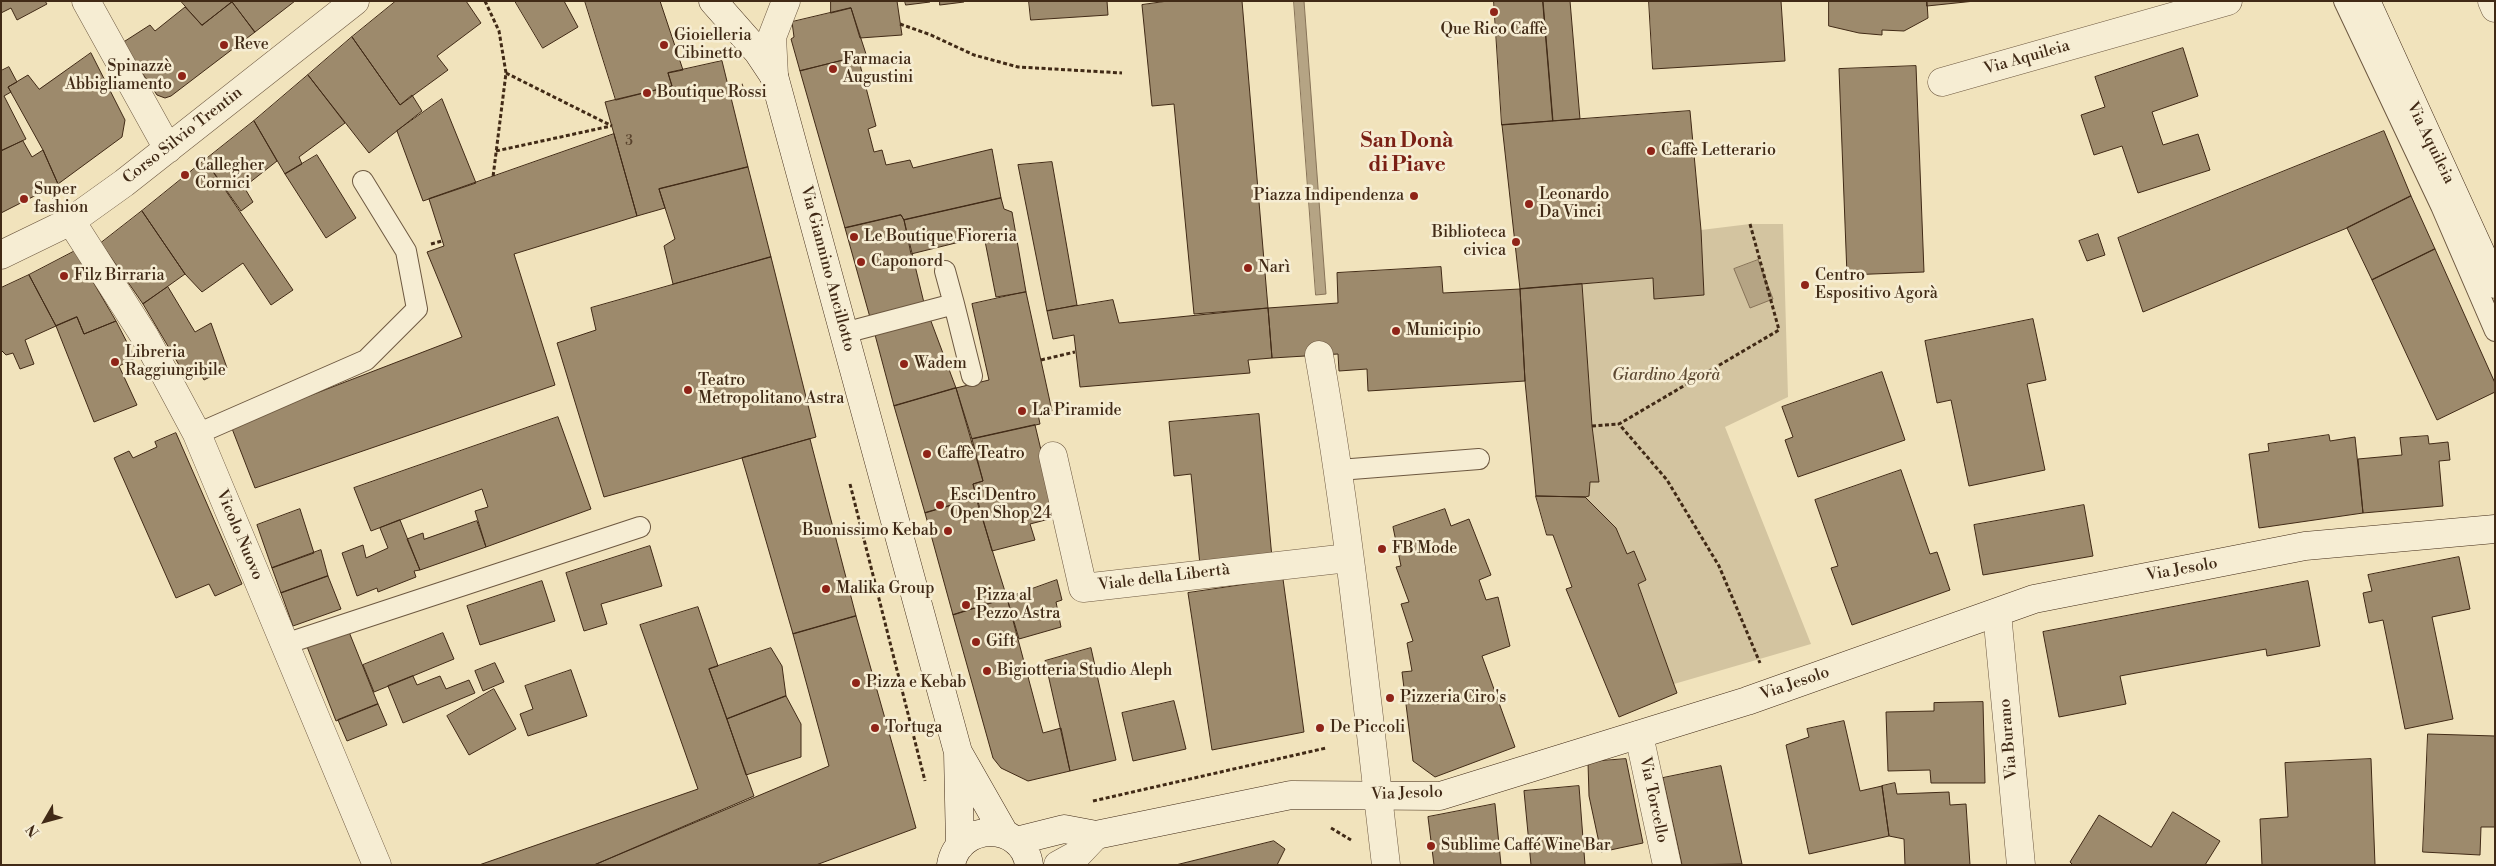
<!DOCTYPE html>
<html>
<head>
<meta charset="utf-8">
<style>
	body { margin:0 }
	#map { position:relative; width:2496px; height:866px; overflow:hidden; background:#f1e3bc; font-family:"Libre Bodoni",serif }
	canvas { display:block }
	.frame { position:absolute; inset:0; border:2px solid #412a16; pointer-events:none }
	.north { position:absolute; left:20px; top:796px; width:50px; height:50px; -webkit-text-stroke:4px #f6edd3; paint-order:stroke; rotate:232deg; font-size:14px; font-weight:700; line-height:20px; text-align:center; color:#412a16 }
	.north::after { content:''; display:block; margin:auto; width:18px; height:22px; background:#412a16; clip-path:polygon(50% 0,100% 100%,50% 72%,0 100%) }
</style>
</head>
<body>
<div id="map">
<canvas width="2496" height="866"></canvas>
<div class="frame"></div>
<div class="north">N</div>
</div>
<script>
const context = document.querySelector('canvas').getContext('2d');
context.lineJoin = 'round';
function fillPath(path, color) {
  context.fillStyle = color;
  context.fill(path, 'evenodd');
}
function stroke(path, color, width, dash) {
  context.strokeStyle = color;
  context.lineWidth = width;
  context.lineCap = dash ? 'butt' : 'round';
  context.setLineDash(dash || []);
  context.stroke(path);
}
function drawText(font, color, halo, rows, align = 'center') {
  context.font = font + ' "Libre Bodoni",serif';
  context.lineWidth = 5;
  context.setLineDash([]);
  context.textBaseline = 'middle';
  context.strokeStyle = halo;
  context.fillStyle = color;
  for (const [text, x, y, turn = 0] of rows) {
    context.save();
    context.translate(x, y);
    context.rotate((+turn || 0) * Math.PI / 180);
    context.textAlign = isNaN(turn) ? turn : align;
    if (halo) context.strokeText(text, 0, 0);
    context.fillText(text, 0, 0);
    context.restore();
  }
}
const green = new Path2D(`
	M1750,224H1783L1788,397L1725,427L1811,644L1674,684L1638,584L1646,580L1634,552L1627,554L1616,528L1585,497L1589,496L1590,482H1599L1592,425L1582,284L1653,278L1655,299L1704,295L1701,230Z`);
const water = new Path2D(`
	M1294,1H1304L1326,294L1316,295Z
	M1758,260L1773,299L1750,308L1734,269Z`);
const building = new Path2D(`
	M1,1H45L47,4L17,20L11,8L1,13Z
	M181,1H232V2L202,25Z
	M232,1H295L255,32Z
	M396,1H466L481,23L437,56L448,70L400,105L352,37Z
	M515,1H564L578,27L543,48Z
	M585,1H660L683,70L668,73L672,86L616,100Z
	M831,1H897L902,35L860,38L851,8L831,13Z
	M905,1H930V2L906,5Z
	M940,1H964V2L940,5Z
	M1029,1H1107L1108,15L1031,20Z
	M1168,1H1242L1268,308L1194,314L1174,104L1152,106L1142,5Z
	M1494,1H1543L1553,121L1502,125Z
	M1543,1H1570L1580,119L1553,121Z
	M1649,1H1781L1785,61L1653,69Z
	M1829,1H1927L1928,18L1904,31L1882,30V35L1859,33L1829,26Z
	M1927,1H1975L1927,6Z
	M232,2L255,32L171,96L165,98L157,95L122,43L150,25L155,31L185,7L202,25Z
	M851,8L866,54L800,71L791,39L794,37L792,22Z
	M352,37L400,105L412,95L422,111L369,153L308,75Z
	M2183,48L2198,96L2152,112L2163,145L2198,134L2210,170L2138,193L2122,146L2094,155L2081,115L2105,107L2095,77Z
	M91,53L125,120L122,137L58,184L43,150L8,87L28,75L39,89Z
	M858,57L876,126L868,129L874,152L882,150L886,165L910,160L913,168L992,149L1001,198L904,220L901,215L845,228L800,71Z
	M722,61L748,167L659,189L665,208L637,216L605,102L672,86L668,73Z
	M1916,66L1924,272L1847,275L1839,69Z
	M9,67L17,82L8,87L11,92L4,96L26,139L1,151V71Z
	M308,75L345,123L299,157L302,164L285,174L254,121Z
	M442,99L476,183L423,201L397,131Z
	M1690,111L1701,230L1704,295L1654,299L1653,278L1520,289L1502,125Z
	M254,121L277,161L244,187L253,202L241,211L205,160Z
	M2384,131L2411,196L2347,228L2143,312L2118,238Z
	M614,134L637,216L514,254L555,385L255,488L231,426L462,337L427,252L444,246L429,199Z
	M23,141L32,157L43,150L58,184L1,213V151Z
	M317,155L356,218L326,238L285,174Z
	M205,160L293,290L271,305L243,263L202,292L185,274L142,211Z
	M1052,162L1077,305L1047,311L1018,165Z
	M748,167L771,257L673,284L664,246L675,239L659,189Z
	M2411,196L2435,249L2372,280L2347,228Z
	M1001,198L1004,209L1012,212L1026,292L996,297L984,236L911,254L904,220Z
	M142,211L185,274L143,304L101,243Z
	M901,215L904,220L925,307L871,321L845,228Z
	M2098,234L2105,255L2087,261L2079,241Z
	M2435,249L2495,383V392L2437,420L2372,280Z
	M75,251L116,321L84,334L77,317L56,326L29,275Z
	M771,257L816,437L604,497L557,343L596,330L591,308Z
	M1441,267L1443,293L1520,289L1525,381L1368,391L1367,369L1339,371L1338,354L1272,358L1268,308L1338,303L1337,273Z
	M29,275L56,326L25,340L34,364L20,369L13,353L6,355L1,350V288Z
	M1582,284L1592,426L1599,482H1590L1589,496L1585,497L1536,496L1525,381L1520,289Z
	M168,287L195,332L211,323L227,368L204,380L197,367L185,375L143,304Z
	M1026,292L1052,411L1038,414L1040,424L972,439L956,388L989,380L972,304Z
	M1113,300L1119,323L1268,308L1272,358L1248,360L1250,373L1080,387L1074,335L1053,339L1047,311Z
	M929,316L956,388L894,406L874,331Z
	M77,317L84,334L116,321L135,358L119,366L137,405L94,422L56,326Z
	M2033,319L2046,380L2027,384L2045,470L1969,486L1951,400L1937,403L1925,341Z
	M1882,372L1905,440L1798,477L1785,440L1793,437L1782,407Z
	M956,388L983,481L973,484L976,498L925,513L894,406Z
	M1259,414L1272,558L1200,565L1191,474L1174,476L1169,422Z
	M558,417L591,509L486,547L475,511L488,507L482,489L371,531L354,488Z
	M1035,425L1057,517L1030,524L1035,540L992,551L973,484L983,481L972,439Z
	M176,433L242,584L215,596L209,584L176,598L114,458L129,451L133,458L157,447L155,442Z
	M2329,435L2330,441L2355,437L2363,513L2259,528L2249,454L2269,451L2268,444Z
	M2428,436L2429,444L2448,442L2450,460L2439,461L2443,506L2363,513L2358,459L2402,455L2400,438Z
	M810,439L856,616L793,634L742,458Z
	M1901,470L1930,554L1937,552L1950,590L1852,625L1831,568L1838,566L1815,500Z
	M1536,496L1585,497L1616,528L1627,554L1634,551L1646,580L1638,584L1677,693L1619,717L1566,589L1572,587L1553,535H1547Z
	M976,498L1007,598L953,615L925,513Z
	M2084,505L2093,556L1983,575L1974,525Z
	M300,509L314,553L272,568L257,525Z
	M1445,509L1451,526L1469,519L1491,575L1479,580L1486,600L1498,597L1510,646L1482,656L1515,747L1435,777L1413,761L1402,672L1412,671L1407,643L1413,641L1401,604L1409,602L1396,567L1401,566L1393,527Z
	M400,520L420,570L414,571L416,577L378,592L377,588L357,596L342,553L363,545L366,558L388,548L380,528Z
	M477,521L486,547L420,570L407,539L423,533L424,539Z
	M650,546L662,586L601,604L607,624L584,631L566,573Z
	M321,550L328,576L281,593L272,568Z
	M2459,557L2470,609L2432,617L2453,719L2405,729L2383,620L2369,623L2363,593L2372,591L2368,575Z
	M328,576L341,609L293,626L281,593Z
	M1283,579L1304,732L1212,750L1188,593Z
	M1057,580L1062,600L1056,602L1061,627L1019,639L1007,598Z
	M542,581L555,621L480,645L467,606Z
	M2308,581L2320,646L2267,656L2266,649L2120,676L2126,704L2059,717L2043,632Z
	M1007,598L1043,733L1061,728L1070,771L1028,781L1001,768L993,758L953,615Z
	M698,607L718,666L709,669L754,796L594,865H479L698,789L640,625Z
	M856,616L916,828L816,865H594L829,766L793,634Z
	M347,627L378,704L336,721L306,644Z
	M443,633L454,659L374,692L363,665Z
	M771,648L782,666L786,696L727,719L709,669Z
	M1091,648L1116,760L1070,771L1045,661Z
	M495,663L504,682L483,691L475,671Z
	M571,670L587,716L528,736L520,714L533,709L525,686Z
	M413,676L417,685L440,676L446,689L469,680L475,693L403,723L388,686Z
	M494,689L516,729L469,755L447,716Z
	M786,696L801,724V757L746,775L727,719Z
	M1174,701L1186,749L1133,761L1122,713Z
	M1983,702L1985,783H1931L1930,770L1888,771L1886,712L1934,711V703Z
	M378,704L387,725L347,741L338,720Z
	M1844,721L1860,791L1882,786L1889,836L1809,854L1786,745L1809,737L1807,729Z
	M2428,734L2495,736V827H2481L2480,855L2423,852Z
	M1626,759L1643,843L1601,852L1589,796L1588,762Z
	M2371,759L2375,865H2262L2260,819L2288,817L2285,763Z
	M1721,766L1742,864L1682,865L1663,778Z
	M1895,783L1897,794L1949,792L1950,805L1966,804L1970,865H1905L1904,839L1889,836L1882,786Z
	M1579,786L1585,865H1531L1524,791Z
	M1495,804L1501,865H1434L1428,817Z
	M2173,812L2220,841L2205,865H2073L2070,862L2099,815L2151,847Z
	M1274,841L1285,849L1277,865H1176Z`);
const path = new Path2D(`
	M485,1L499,31L506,73L493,177
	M900,24L931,35L974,55L1018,67L1122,73
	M506,73L612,126
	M730,90L743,85
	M496,151L611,126
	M1750,224L1779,330L1619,424L1667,480L1719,566L1760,663
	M431,244L442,241
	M1041,360L1075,352
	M1592,426L1619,424
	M850,484L925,781
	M1093,801L1326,748
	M1331,828L1351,840`);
const lane = new Path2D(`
	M2344,1L2441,206L2495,331
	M954,304L972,376
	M844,333L954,304L945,271
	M197,434L366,360L417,309L406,251L363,181
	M1339,470L1479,459
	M285,644L640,527`);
const street = new Path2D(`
	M86,1L168,149
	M2492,1L2495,8
	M774,76L772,37L786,1
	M1942,82L2228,1
	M71,221L145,337L197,434L377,865
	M1,255L71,221L124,183L355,1
	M1319,355C1349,523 1366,695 1386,865
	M1053,456L1083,588L1348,558
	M1997,613L2021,865
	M1639,735L1667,865
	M1058,865L1078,854L1096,835`);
const secondary = new Path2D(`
	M713,1L758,52L774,76L958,752L960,846
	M2366,1L2495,284
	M959,754L1004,833
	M1016,841L1064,829L1096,835L1291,795L1440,796L1747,701L2034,599L2305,546L2495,529
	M951,865C958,822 1023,821 1029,865`);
const markers = [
	[1494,12,5,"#8f2418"],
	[224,45,5,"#8f2418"],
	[664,45,5,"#8f2418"],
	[833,69,5,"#8f2418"],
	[182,76,5,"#8f2418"],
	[647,93,5,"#8f2418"],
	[1651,151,5,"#8f2418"],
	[185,175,5,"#8f2418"],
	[1414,196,5,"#8f2418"],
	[24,199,5,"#8f2418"],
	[1529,204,5,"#8f2418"],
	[854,237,5,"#8f2418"],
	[1516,242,5,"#8f2418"],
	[861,262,5,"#8f2418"],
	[1248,268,5,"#8f2418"],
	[64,276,5,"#8f2418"],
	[1805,285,5,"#8f2418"],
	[1396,331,5,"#8f2418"],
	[115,362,5,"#8f2418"],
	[904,364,5,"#8f2418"],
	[688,390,5,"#8f2418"],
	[1022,411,5,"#8f2418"],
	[927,454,5,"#8f2418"],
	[940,505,5,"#8f2418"],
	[948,531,5,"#8f2418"],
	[1382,549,5,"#8f2418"],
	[826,589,5,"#8f2418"],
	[966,605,5,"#8f2418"],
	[976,642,5,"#8f2418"],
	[987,671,5,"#8f2418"],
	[856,683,5,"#8f2418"],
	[1390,698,5,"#8f2418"],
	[875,728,5,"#8f2418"],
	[1320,728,5,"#8f2418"],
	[1431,846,5,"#8f2418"]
];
const numberNames = [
	["3",629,142]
];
const poiNames = [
	["Que Rico Caffè",1494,30,"center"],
	["Gioielleria",674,36],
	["Cibinetto",674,54],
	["Reve",234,45],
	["Farmacia",843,60],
	["Augustini",843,78],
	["Spinazzè",172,67,"right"],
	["Abbigliamento",172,85,"right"],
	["Boutique Rossi",657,93],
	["Caffè Letterario",1661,151],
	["Callegher",195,166],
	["Cornici",195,184],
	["Super",34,190],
	["fashion",34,208],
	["Leonardo",1539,195],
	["Da Vinci",1539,213],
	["Piazza Indipendenza",1404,196,"right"],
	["Biblioteca",1506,233,"right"],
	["civica",1506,251,"right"],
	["Le Boutique Fioreria",864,237],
	["Caponord",871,262],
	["Narì",1258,268],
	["Filz Birraria",74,276],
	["Centro",1815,276],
	["Espositivo Agorà",1815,294],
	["Municipio",1406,331],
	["Libreria",125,353],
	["Raggiungibile",125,371],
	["Wadem",914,364],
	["Teatro",698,381],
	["Metropolitano Astra",698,399],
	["La Piramide",1032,411],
	["Caffè Teatro",937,454],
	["Esci Dentro",950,496],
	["Open Shop 24",950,514],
	["Buonissimo Kebab",938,531,"right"],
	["FB Mode",1392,549],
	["Malika Group",836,589],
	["Pizza al",976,596],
	["Pezzo Astra",976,614],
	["Gift",986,642],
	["Bigiotteria Studio Aleph",997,671],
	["Pizza e Kebab",866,683],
	["Pizzeria Ciro's",1400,698],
	["Tortuga",885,728],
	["De Piccoli",1330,728],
	["Sublime Caffé Wine Bar",1441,846]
];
const streetNames = [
	["Via Aquileia",2027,58,-16],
	["Corso Silvio Trentin",183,136,-38],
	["Via Aquileia",2430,143,64],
	["Via Giannino Ancillotto",827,269,75],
	["Vicolo Nuovo",239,535,67],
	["Via Jesolo",2182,570,-10],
	["Viale della Libertà",1164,578,-7],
	["Via Jesolo",1795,684,-19],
	["Via Burano",2009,739,-95],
	["Via Jesolo",1407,794,-2],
	["Via Torcello",1653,800,78]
];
const parkNames = [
	["Giardino Agorà",1666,376]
];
const districtNames = [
	["San Donà",1407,142],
	["di Piave",1407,166]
];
fillPath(green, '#d3c4a0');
fillPath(water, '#b5a484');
stroke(water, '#877358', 1);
fillPath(building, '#9d8a6c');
stroke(building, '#412a16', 1);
stroke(lane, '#6d5840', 22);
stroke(street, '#6d5840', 29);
stroke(secondary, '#412a16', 29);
stroke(path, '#412a16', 3, [4, 2.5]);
stroke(lane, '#f6edd3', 20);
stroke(street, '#f6edd3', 28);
stroke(secondary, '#f6edd3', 28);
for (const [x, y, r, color] of markers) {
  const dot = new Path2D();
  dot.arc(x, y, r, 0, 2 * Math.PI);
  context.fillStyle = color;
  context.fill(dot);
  stroke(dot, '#f6edd3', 2);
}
drawText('14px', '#58422c', null, numberNames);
drawText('16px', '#412a16', '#f6edd3', poiNames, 'left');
drawText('16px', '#412a16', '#f6edd3', streetNames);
drawText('italic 16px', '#5e4932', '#f6edd3', parkNames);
drawText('bold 21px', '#7a1f14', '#f6edd3', districtNames);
</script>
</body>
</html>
